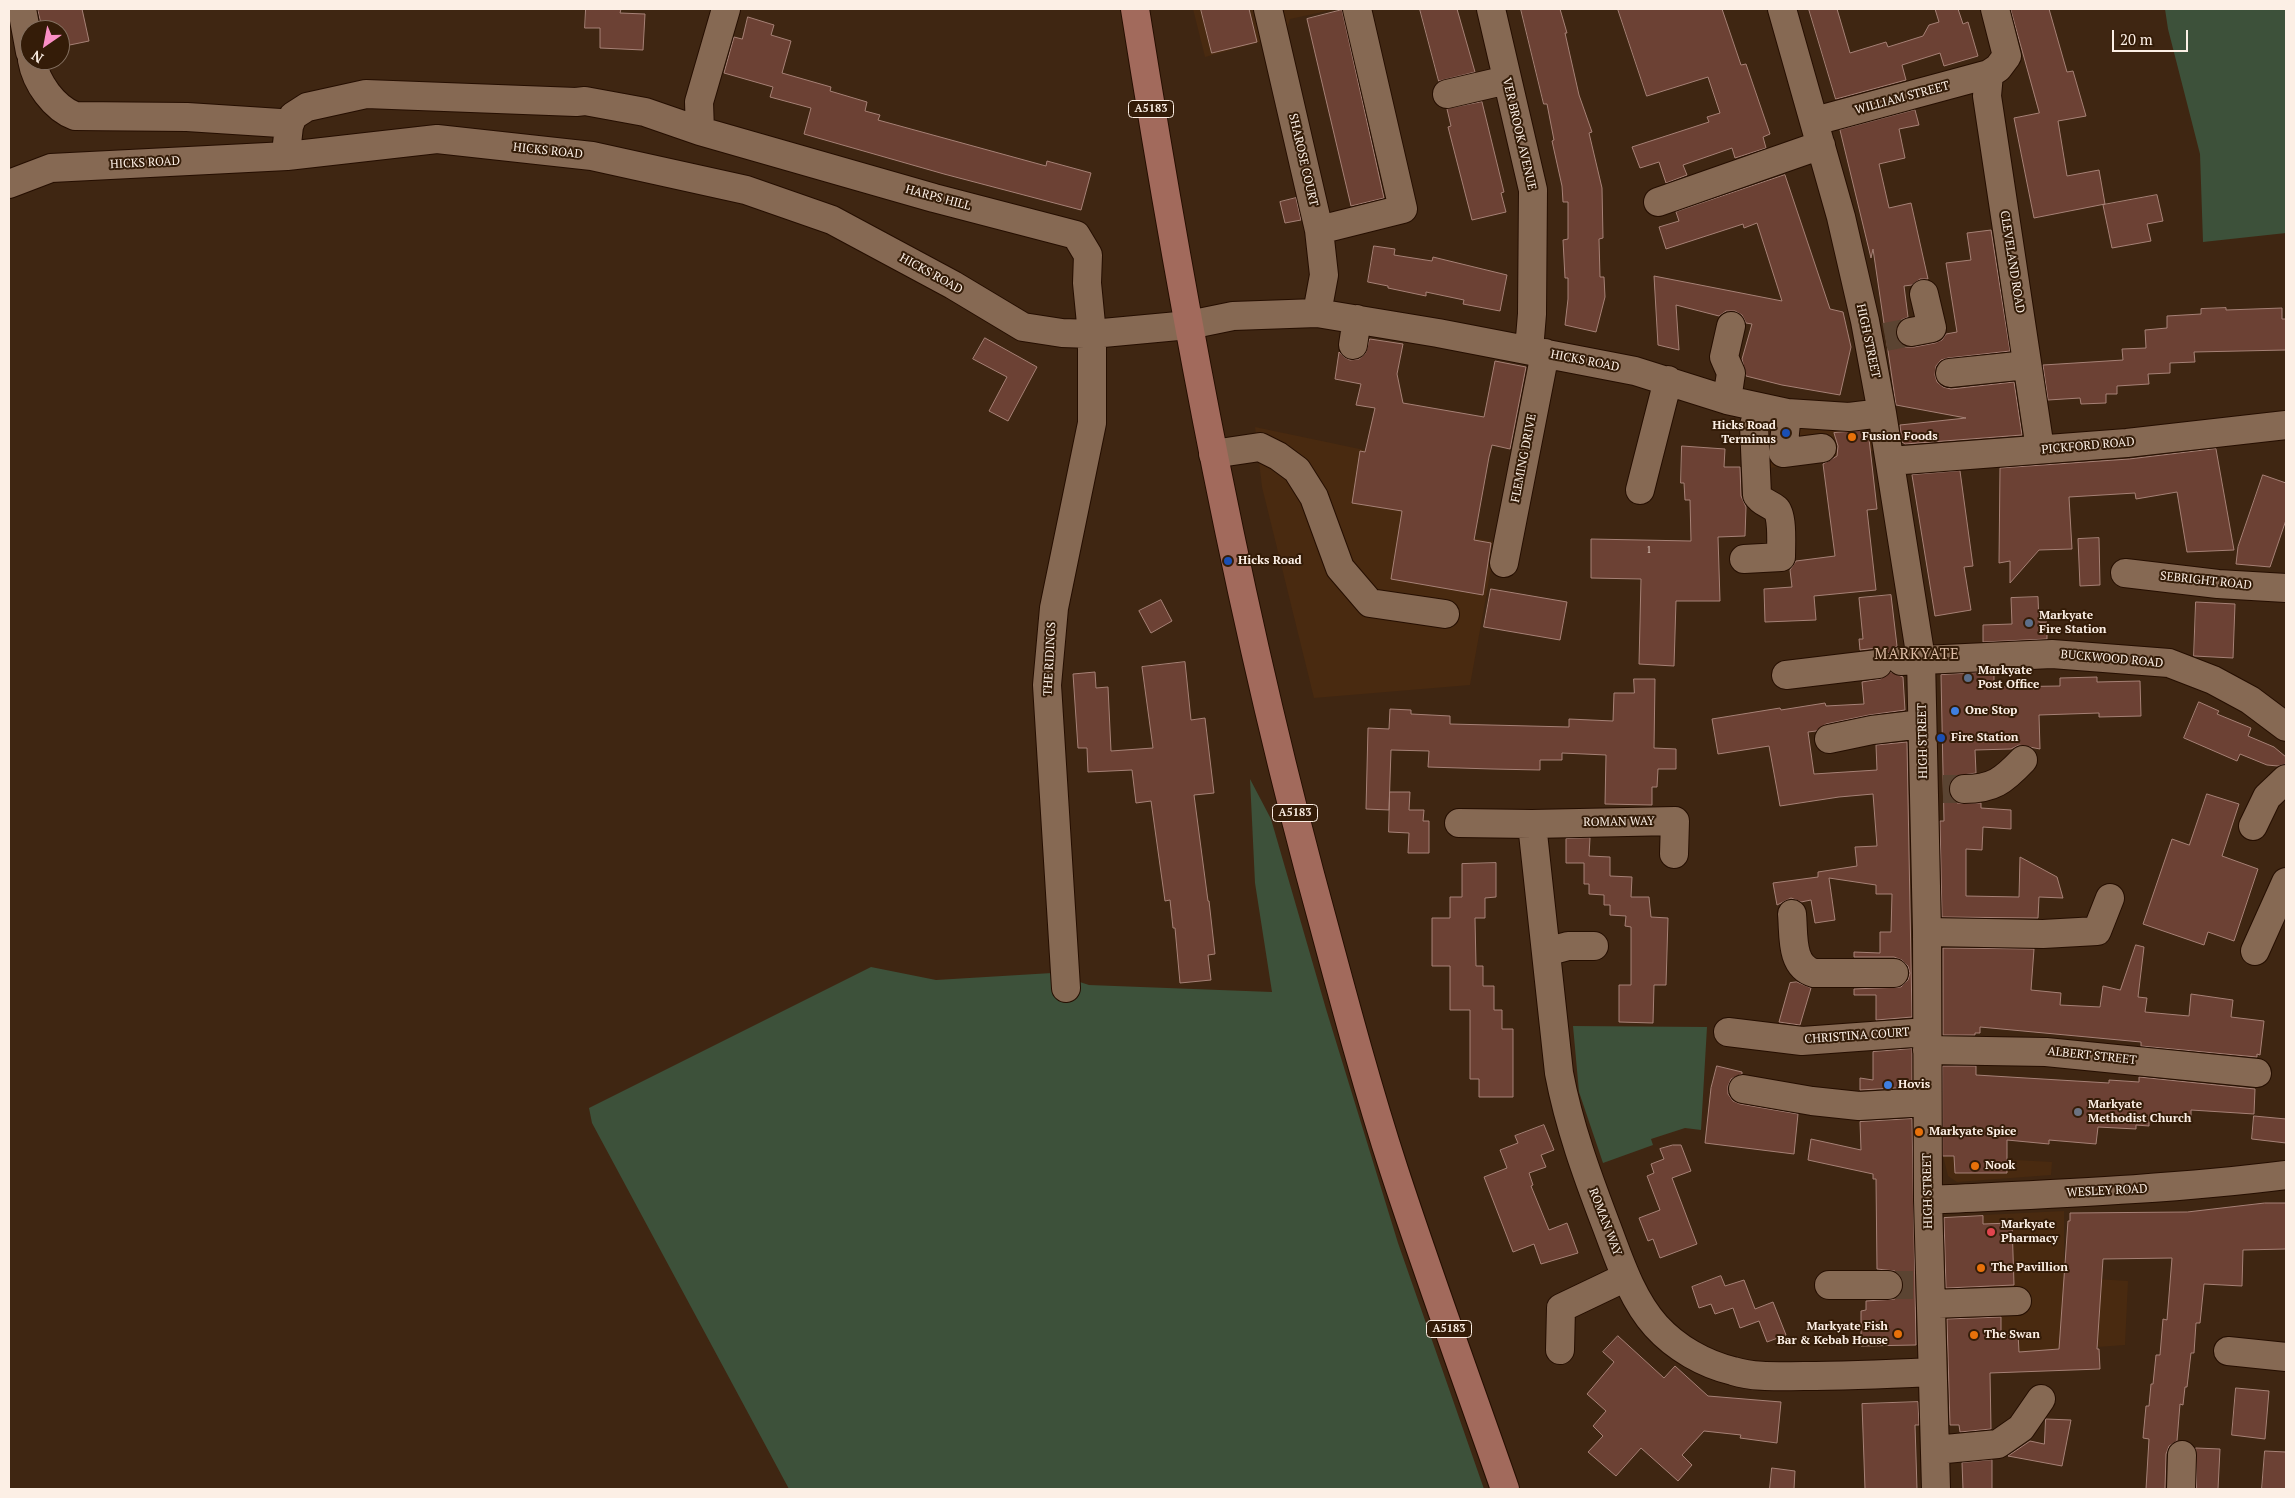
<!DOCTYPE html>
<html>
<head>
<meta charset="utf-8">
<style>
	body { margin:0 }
	#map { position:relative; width:2295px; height:1498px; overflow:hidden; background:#3f2612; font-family:"PT Serif",serif }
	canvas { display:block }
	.frame { position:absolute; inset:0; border:10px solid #fcefe5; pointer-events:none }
	.north { position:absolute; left:20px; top:20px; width:50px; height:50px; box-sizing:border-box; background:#341c08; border:1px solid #847060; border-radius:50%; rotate:213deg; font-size:14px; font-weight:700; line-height:20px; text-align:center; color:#fcefe5 }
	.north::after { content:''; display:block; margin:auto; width:18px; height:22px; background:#fb8fc5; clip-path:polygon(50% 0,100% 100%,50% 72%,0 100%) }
	.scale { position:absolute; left:2112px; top:30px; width:76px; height:22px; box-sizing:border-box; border:2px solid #fcefe5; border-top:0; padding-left:6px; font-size:15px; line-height:18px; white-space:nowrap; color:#fcefe5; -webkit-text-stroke:4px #341c08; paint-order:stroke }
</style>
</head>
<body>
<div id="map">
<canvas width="2295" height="1498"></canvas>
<div class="frame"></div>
<div class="north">N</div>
<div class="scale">20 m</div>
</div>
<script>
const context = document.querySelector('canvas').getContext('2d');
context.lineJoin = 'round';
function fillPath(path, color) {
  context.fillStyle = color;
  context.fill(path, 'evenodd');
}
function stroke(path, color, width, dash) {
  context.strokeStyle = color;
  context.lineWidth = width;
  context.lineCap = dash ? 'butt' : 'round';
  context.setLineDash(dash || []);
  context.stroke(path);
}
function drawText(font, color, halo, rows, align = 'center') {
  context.font = font + ' "PT Serif",serif';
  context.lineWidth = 4;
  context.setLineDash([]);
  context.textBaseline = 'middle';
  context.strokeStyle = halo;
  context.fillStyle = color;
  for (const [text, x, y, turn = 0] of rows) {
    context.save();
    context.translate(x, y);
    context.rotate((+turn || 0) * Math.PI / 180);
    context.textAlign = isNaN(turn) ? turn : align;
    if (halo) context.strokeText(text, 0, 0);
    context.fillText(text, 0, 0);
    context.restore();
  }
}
const built = new Path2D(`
	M1193,9H1336L1290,19L1285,35L1205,57Z
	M1765,425L1871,428L1873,451L1764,469Z
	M1255,427L1412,460L1399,525L1496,542L1470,685L1314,698L1262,487Z
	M1943,1156L2052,1162L2051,1175L1957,1182L1948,1176Z
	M2064,1211V1277L2128,1281L2125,1345L1946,1358L1943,1217Z`);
const green = new Path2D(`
	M2165,9H2286V233L2203,242L2200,154L2168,29Z
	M1250,779L1271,819L1326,1009L1398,1243L1484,1489H789L592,1123L589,1108L871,967L936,980L1052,973L1089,985L1272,992L1255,883Z
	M1573,1026L1707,1027L1701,1130L1685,1128L1651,1139L1653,1145L1603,1163L1579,1092Z`);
const building = new Path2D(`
	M38,9H82L89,41L60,47V30H43Z
	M586,9H621L620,13L645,14L643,50L600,48V28H585Z
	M1201,9H1249L1257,42L1212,53Z
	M1420,9H1457L1475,72L1439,81Z
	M1521,9H1560L1567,33H1565L1579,95L1592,132L1589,133L1602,188L1603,238L1599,239L1600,277H1604L1605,297L1596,332L1565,325L1568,299V278H1565L1563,240L1568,239V202H1563L1562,186L1552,141L1554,140L1547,104H1544Z
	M1618,9H1722L1741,65L1746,64L1770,134L1763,137L1766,148L1735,158L1732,148L1683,165L1687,175L1666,183L1659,162L1640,168L1632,147L1709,122L1707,117L1720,113L1708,77L1647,96Z
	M1809,9H1837L1850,53L1886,42L1888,47L1923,36L1929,25L1939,22L1935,9H1958L1963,24L1968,22L1978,56L1944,66L1940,53L1902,65L1906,80L1836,99Z
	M2011,9H2049L2067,72L2073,71L2086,116L2058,121L2067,176L2099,170L2105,204L2034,218L2014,118L2039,113Z
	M1342,10L1384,198L1351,206L1307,19Z
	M748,17L774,25L771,35L791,41L782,73L831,87L830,91L867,102L865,111L880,115L878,120L1046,166L1047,161L1091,173L1081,210L944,174L804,134L811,108L770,97L773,87L724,73L734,37L742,39Z
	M1482,102L1504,192L1501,193L1506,212L1472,220L1448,127L1451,126L1447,109Z
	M1915,110L1919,125L1899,129L1905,158L1879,164L1889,208L1911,203L1928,279H1920L1912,285L1904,286L1908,317L1901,320L1896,326V335L1899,342L1905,347H1914L1935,343L1942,340L1946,334L1957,332L1946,263L1971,260L1967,233L1991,230L2010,351L1948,358L1941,360L1936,366L1935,375L1937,382L1943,387L1951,389L2014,382L2022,435L1905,444L1902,442L1900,425L1966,418L1896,405L1873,249L1871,258L1840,130Z
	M1785,175L1830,309L1843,312L1851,347L1840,395L1782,385L1746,376L1742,359L1752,324L1746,323L1742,315L1735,311H1726L1719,316L1676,305L1679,350L1658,345L1654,276L1782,301L1757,223L1744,228L1743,224L1666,249L1659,227L1679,221L1676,212Z
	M2157,195L2163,221L2147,224L2151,241L2112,248L2103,205Z
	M1296,198L1301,220L1285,223L1280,202Z
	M1374,246L1395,249L1394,255L1432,261L1433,257L1507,275L1500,311L1463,304L1464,300L1426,292V296L1388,288V286L1368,282Z
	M2226,308V310L2282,308V319H2286V350L2194,352L2195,362L2170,363V373L2148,374L2149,384L2117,386V394H2106V403L2081,404L2080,398L2048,400L2043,365L2123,360L2122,349L2146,348L2145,330L2167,328V316L2201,314V309Z
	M985,338L1037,367L1008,421L989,411L1007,377L973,359Z
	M1370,339L1403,344L1397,374L1403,403L1484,417L1495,361L1526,367L1510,449L1492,445L1489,457L1474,540L1491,543L1483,595L1391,579L1402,511L1352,503L1360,451L1365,452L1375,408L1356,405L1361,384L1335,379L1339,352L1344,357L1350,360L1359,359L1365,354Z
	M1868,430L1877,509L1867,510L1876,590L1814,596L1816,620L1765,622L1764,589L1792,587L1790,570L1796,561L1835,556L1823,464L1837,456L1838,446L1834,433Z
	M1682,446L1725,449L1724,467H1740L1741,496L1746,507L1745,536L1718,537L1720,601H1676L1674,666L1639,664L1641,579L1591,578V539L1691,541L1690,500H1685L1684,483H1681Z
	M2216,449L2234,550L2187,552L2177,492L2136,499L2135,493L2069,497L2072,549L2039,550L2010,583V561L1999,563L2000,468L2129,459Z
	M1960,471L1973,566L1964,567L1971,610L1935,616L1912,475Z
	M2263,475L2286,483V520L2270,567L2236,564L2238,547Z
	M2099,538L2100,585L2080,586L2078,539Z
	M1491,589L1567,602L1560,640L1484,627Z
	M1891,595L1897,646L1888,653L1877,648L1860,650L1859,639H1863L1859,598Z
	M2038,597L2039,622H2047V639L1983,642V625L2012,624L2011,598Z
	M1161,600L1172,621L1151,633L1139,611Z
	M2196,602L2235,604L2233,658L2194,656Z
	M1185,662L1191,720L1205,718L1214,793L1194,795L1208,901H1209L1215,954L1208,955L1211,980L1180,983L1175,928H1173L1170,900L1165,901L1151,801L1136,803L1132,770L1088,772L1087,748H1078L1073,674L1095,672L1096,688L1108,687L1111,751L1153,748L1142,667Z
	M1891,672L1903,677L1905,710L1869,715L1826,724L1816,731L1808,732L1814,774L1877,770L1876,745L1907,742L1912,1017L1876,1020V995H1854V989L1901,987L1908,980L1910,973L1908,966L1902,960L1894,957H1854V952L1880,953V932H1891L1892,894H1876V885L1829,878L1835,920L1815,923L1811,900L1801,902L1791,898L1777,905L1773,883L1818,877V872L1857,866L1855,847L1877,846L1873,794L1839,797L1780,806L1769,746L1718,754L1712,719L1780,708L1781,710L1825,703L1826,706L1864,704L1862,682L1880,679Z
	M1994,672V687L2060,686V678L2097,677V682L2140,681L2141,716L2099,717V713L2039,715L2040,749L2019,745L2011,749L1975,750L1976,773L1956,776L1950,782L1948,789L1951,797L1957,803H1981V808L2011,810V829L1983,827L1982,850L1966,849V896L2019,897L2020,857L2057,877L2063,898L2039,897L2038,918L1942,917L1940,821H1944L1941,675Z
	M1634,679H1655L1654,748L1676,749V769H1658L1657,787H1652V805L1605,804L1606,755L1562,753V760H1540V770L1492,769L1428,767L1429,751L1391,750L1389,810L1366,809L1368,728L1389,729L1390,709L1411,710V714L1450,716V724L1569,727V719L1613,721L1614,693H1634Z
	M2199,702L2219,711L2217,714L2251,728L2248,736L2274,747L2286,757V764L2278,766L2267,765L2240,754L2237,761L2184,738Z
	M1390,792H1410L1409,810H1424L1423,821H1429V853H1408L1409,833L1389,832Z
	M2207,794L2239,804L2222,856L2258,869L2234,941L2208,932L2204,945L2143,924L2172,839L2189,845Z
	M1590,838L1589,856L1610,857V876L1632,877L1631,897H1649L1651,917L1668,918L1666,985H1654L1653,1023L1619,1022V985H1631V927L1625,926L1626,916L1610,915V905H1604V895L1589,894V884H1584V863H1566V839Z
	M1496,863V897L1485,898V918H1475L1476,966H1483V986H1494V1010H1502V1029H1513V1097H1479V1079H1470V1010H1450V966H1432V918H1450V897H1462V864Z
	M2136,945L2144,947L2138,997L2147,998L2145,1012L2189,1016L2191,994L2233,1000L2231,1017L2264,1021L2260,1055L2257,1054V1057L2141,1046V1042L1980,1027V1033H1975V1035H1943V948L2034,949L2031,990L2061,993L2060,1005L2100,1007L2103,986L2120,990Z
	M1797,982L1811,988L1800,1025L1779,1022L1790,983Z
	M1912,1049V1087L1860,1090V1078L1873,1080V1052Z
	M1717,1066L1742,1072V1074L1731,1079L1728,1086V1094L1733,1101L1740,1104L1798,1114L1794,1154L1705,1143L1711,1088Z
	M1943,1066H1976V1075L2109,1083V1080L2139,1082V1077L2255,1089L2254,1114L2191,1110V1117L2149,1115V1126L2136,1125V1129L2098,1127L2096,1144L2049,1140V1144L2007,1140V1173H1955L1954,1156H1943Z
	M2254,1116L2286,1119V1143L2252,1139Z
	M1912,1119L1916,1345L1861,1346V1311L1866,1310V1301L1895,1299L1902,1292L1904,1285L1901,1277L1895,1271L1877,1269L1876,1179H1873V1174L1808,1160L1811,1139L1861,1150L1860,1122Z
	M1544,1125L1554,1150L1541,1155L1546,1167L1529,1173L1533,1185L1531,1186L1549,1230L1567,1223L1578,1253L1541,1264L1534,1244L1513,1252L1484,1177L1507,1168L1500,1150L1518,1143L1515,1136Z
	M1673,1145H1681L1691,1171L1672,1178L1697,1244L1660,1258L1653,1239L1648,1241L1639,1218L1660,1210L1647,1176L1654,1173L1651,1164L1664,1159L1660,1149Z
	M2265,1203H2286V1249L2243,1250L2242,1286L2204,1284L2200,1323H2196L2194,1353H2191L2187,1387H2185L2183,1405L2180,1404L2177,1441L2169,1446L2166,1454L2165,1489H2146L2149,1439L2143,1438L2146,1406H2149L2151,1384H2153L2156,1355H2160L2163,1319L2167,1320L2172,1258L2103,1259L2097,1349H2099L2100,1369L1990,1373L1991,1429L1960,1432L1959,1425H1950L1947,1319L2001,1317V1336L2018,1333L2019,1352L2059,1349L2068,1221H2070V1213L2187,1212Z
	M1983,1216V1224L2012,1223L2014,1285L1946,1288L1944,1218Z
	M1721,1276L1725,1286L1744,1280L1755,1309L1773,1302L1786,1335L1767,1342L1759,1321L1740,1328L1733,1308L1715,1314L1711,1304L1699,1308L1692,1287Z
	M1618,1336L1664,1378L1675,1366L1708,1396L1781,1402L1777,1443L1740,1438L1741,1435L1704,1431L1682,1455L1692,1465L1678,1481L1641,1448L1616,1476L1588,1452L1603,1436L1593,1426L1606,1411L1587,1394L1614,1362L1603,1352Z
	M2236,1388L2269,1391L2265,1439L2232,1435Z
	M1918,1402L1919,1425H1915L1917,1489H1865L1862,1404Z
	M2046,1419L2071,1420L2062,1466L2008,1456L2030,1441L2044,1444Z
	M2196,1448L2220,1449L2218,1489H2197Z
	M2265,1451L2286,1452V1489H2262Z
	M1992,1460V1489H1963L1962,1463Z
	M1772,1468L1795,1471L1794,1489H1770Z`);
const minorTunnel = new Path2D(`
	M1885,337L1911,332
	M1943,789H1964
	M1888,1285H1913`);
const minor = new Path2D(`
	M22,9L30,52
	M1268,9L1319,230L1324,275L1317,313
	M1491,9L1533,190L1532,314L1529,350
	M1782,9L1841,217L1865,321L1882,413L1921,659L1927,932L1928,1200L1936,1489
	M32,60C36,83 54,108 75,116L187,117L280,123L289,126L287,144
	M1989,74L1987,96L2040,449
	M1447,94L1507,80
	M1815,121L1989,74L1998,68L2007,56L1995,9
	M289,126L293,116L307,107L366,94L576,102L585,101L645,112L700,131L934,198L1076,235L1088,255L1087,283L1092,334V423L1054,608L1047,685L1066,988
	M700,131L699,102L726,9
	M9,184L51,168L287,156L437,139L592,156L746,190L832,220L953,285L1023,327L1062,333L1092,334L1189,325L1233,316L1317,313L1438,333L1635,371L1727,400L1787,413L1849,417L1882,413
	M1658,202L1821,145
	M1319,230L1403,209L1357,9
	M1911,332L1932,328L1924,294
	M1353,345L1357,319
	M1950,373L2027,365
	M1727,400L1731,373L1724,357L1731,326
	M1787,413L1783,453L1822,448
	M1213,454L1260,447L1278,456L1297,470L1314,497L1340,568L1370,603L1445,614
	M1890,461L2127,443L2286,425
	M1640,490L1668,380
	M1744,559L1781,557C1781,547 1783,515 1776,509C1769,503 1762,503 1757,495L1754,425L1760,407
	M1504,563L1545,353
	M2125,573L2218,584L2286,588
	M1901,661L2052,654L2169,663L2213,680L2250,700L2286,727
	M1786,675L1878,664
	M1829,739L1872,730L1922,724
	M1964,789C1993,789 2003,781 2023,760
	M1459,823L1532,824
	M2253,826L2267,797L2286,779
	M1674,854L1675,821L1532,824L1559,1073C1569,1126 1587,1175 1606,1225C1619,1259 1631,1298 1656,1326C1676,1348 1704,1364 1733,1371C1756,1378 1780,1376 1804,1376C1847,1376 1890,1374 1932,1372
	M1792,914C1794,935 1790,966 1814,973H1894
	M1927,932L2043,934L2097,931L2110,898
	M2255,951L2286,882
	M1546,952L1568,946H1594
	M1728,1032L1802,1041L1927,1032
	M1927,1050L2046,1052L2257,1073
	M1743,1089L1812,1101L1859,1106L1927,1102
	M1928,1200C2048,1194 2167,1190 2286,1175
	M1829,1285H1888
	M1931,1304L2017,1301
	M1560,1350L1561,1308L1626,1277
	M2228,1351L2286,1357
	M1935,1450L1998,1444L2021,1428L2041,1399
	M2181,1489L2182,1455`);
const major = new Path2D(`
	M1135,9C1184,317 1241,625 1324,926C1346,1008 1368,1090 1394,1170C1429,1277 1468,1383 1505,1489`);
const markers = [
	[1786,433,5,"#1a4fb4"],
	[1852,437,5,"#e8710a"],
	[1228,561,5,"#1a4fb4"],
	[2029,623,5,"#5c6f8a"],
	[1968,678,5,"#5c6f8a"],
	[1955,711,5,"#3f7fe0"],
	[1941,738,5,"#1a4fb4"],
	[1888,1085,5,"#3f7fe0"],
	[2078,1112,5,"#6b7280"],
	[1919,1132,5,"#e8710a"],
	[1975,1166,5,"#e8710a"],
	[1991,1232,5,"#e0444e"],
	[1981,1268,5,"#e8710a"],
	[1898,1334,5,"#e8710a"],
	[1974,1335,5,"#e8710a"]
];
const numberNames = [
	["1",1649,550]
];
const shields = [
	[1151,109,45],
	[1295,813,45],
	[1449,1329,45]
];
const shieldNames = [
	["A5183",1151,109],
	["A5183",1295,813],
	["A5183",1449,1329]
];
const streetNames = [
	["WILLIAM STREET",1902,98,-15],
	["VER BROOK AVENUE",1519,134,77],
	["HICKS ROAD",548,151,6],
	["SHAROSE COURT",1303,160,77],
	["HICKS ROAD",145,163,-3],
	["HARPS HILL",938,198,15],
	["CLEVELAND ROAD",2012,262,81],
	["HICKS ROAD",931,274,29],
	["HIGH STREET",1868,341,78],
	["HICKS ROAD",1585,361,11],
	["PICKFORD ROAD",2088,446,-5],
	["FLEMING DRIVE",1524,458,-79],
	["SEBRIGHT ROAD",2206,581,6],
	["THE RIDINGS",1050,659,-87],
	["BUCKWOOD ROAD",2112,659,5],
	["HIGH STREET",1923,741,-91],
	["ROMAN WAY",1619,822,-1],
	["CHRISTINA COURT",1857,1036,-4],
	["ALBERT STREET",2092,1056,6],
	["HIGH STREET",1928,1191,-91],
	["WESLEY ROAD",2107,1191,-3],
	["ROMAN WAY",1605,1222,69]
];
const poiNames = [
	["Hicks Road",1776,426,"right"],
	["Terminus",1776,440,"right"],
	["Fusion Foods",1862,437],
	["Hicks Road",1238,561],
	["Markyate",2039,616],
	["Fire Station",2039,630],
	["Markyate",1978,671],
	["Post Office",1978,685],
	["One Stop",1965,711],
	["Fire Station",1951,738],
	["Hovis",1898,1085],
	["Markyate",2088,1105],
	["Methodist Church",2088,1119],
	["Markyate Spice",1929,1132],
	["Nook",1985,1166],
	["Markyate",2001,1225],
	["Pharmacy",2001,1239],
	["The Pavillion",1991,1268],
	["Markyate Fish",1888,1327,"right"],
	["Bar & Kebab House",1888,1341,"right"],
	["The Swan",1984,1335]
];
const quarterNames = [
	["MARKYATE",1917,655]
];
fillPath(built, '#492a10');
fillPath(green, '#3d513a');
fillPath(building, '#6c4134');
stroke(building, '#a68176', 1);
stroke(minorTunnel, '#5b4432', 28, [28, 14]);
stroke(minor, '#250e00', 30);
stroke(major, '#250e00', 30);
stroke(minor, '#866953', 28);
stroke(major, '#a26a5c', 28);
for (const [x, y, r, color] of markers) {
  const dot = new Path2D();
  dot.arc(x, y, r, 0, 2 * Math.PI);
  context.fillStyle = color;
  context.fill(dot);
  stroke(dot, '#341c08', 2);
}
drawText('10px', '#d8c4b9', null, numberNames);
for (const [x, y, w] of shields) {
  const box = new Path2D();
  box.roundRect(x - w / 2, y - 8.5, w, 17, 4);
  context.fillStyle = '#341c08';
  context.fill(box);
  stroke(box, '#fcefe5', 1);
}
drawText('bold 11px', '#fcefe5', null, shieldNames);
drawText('12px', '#fcefe5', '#341c08', streetNames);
drawText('bold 12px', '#fcefe5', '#341c08', poiNames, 'left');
context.letterSpacing = '1px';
drawText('15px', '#ddbca5', '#341c08', quarterNames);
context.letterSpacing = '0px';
</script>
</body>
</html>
